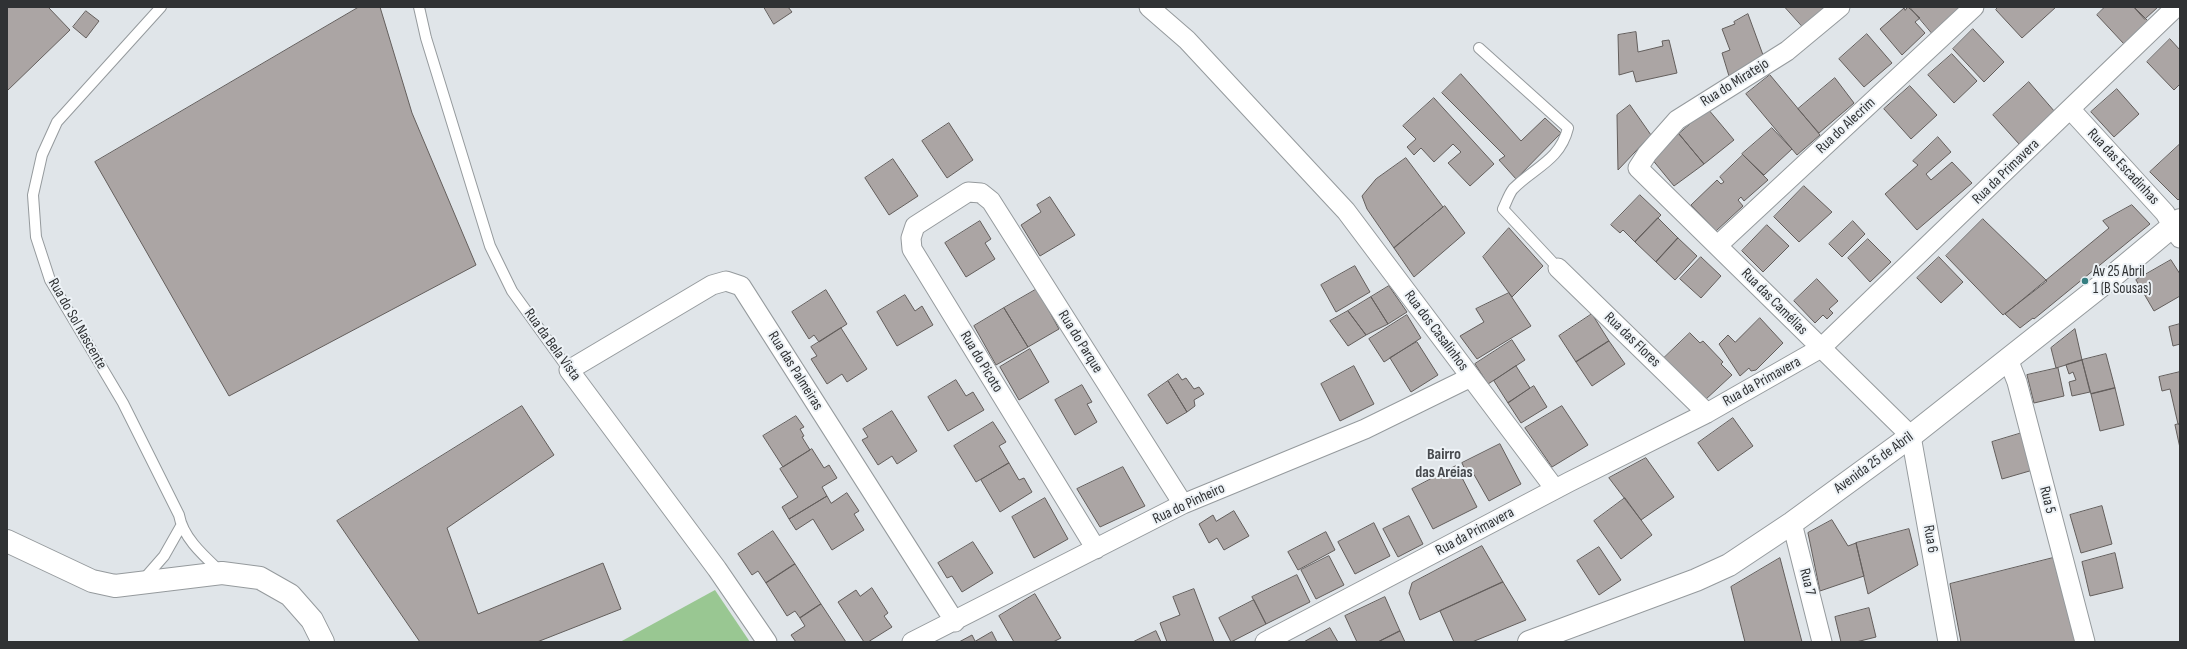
<!DOCTYPE html>
<html>
<head>
<meta charset="utf-8">
<style>
	body { margin:0 }
	#map { position:relative; width:2187px; height:649px; overflow:hidden; background:#e0e5e9; font-family:"Sofia Sans Condensed",sans-serif }
	canvas { display:block }
	.frame { position:absolute; inset:0; border:8px solid #303234; pointer-events:none }
</style>
</head>
<body>
<div id="map">
<canvas width="2187" height="649"></canvas>
<div class="frame"></div>
</div>
<script>
const context = document.querySelector('canvas').getContext('2d');
context.lineJoin = 'round';
function fillPath(path, color) {
  context.fillStyle = color;
  context.fill(path, 'evenodd');
}
function stroke(path, color, width, dash) {
  context.strokeStyle = color;
  context.lineWidth = width;
  context.lineCap = dash ? 'butt' : 'round';
  context.setLineDash(dash || []);
  context.stroke(path);
}
function drawText(font, color, halo, rows, align = 'center') {
  context.font = font + ' "Sofia Sans Condensed",sans-serif';
  context.lineWidth = 4;
  context.setLineDash([]);
  context.textBaseline = 'middle';
  context.strokeStyle = halo;
  context.fillStyle = color;
  for (const [text, x, y, turn = 0] of rows) {
    context.save();
    context.translate(x, y);
    context.rotate((+turn || 0) * Math.PI / 180);
    context.textAlign = isNaN(turn) ? turn : align;
    if (halo) context.strokeText(text, 0, 0);
    context.fillText(text, 0, 0);
    context.restore();
  }
}
const green = new Path2D(`
	M715,590L750,642H620Z`);
const building = new Path2D(`
	M7,7H48L70,30L7,91Z
	M359,7H380L412,113L476,265L229,396L95,162Z
	M764,7H788L792,12L774,24Z
	M1785,7H1826L1804,28Z
	M1908,7L1920,18L1915,22L1925,33L1902,55L1880,29L1904,8L1905,10Z
	M1910,7H1961L1932,33Z
	M1998,7H2056L2022,38L1996,10Z
	M2105,7H2134L2148,21L2124,44L2097,15Z
	M2134,7H2158L2145,19Z
	M86,11L99,21L86,38L73,27Z
	M1748,14L1763,55L1729,76L1722,53L1730,50L1722,29L1735,24L1734,22Z
	M1973,29L2004,62L1984,82L1953,49Z
	M1636,32L1638,52L1663,46L1662,41L1669,40L1677,73L1636,82L1633,71L1619,75L1618,35Z
	M1867,34L1892,63L1864,87L1839,59Z
	M2170,39L2180,50V84L2174,90L2147,62Z
	M1952,54L1977,81L1954,103L1928,75Z
	M1461,74L1521,141L1545,118L1561,133L1516,179L1499,160L1505,156L1442,93Z
	M1770,75L1820,135L1797,155L1746,94Z
	M1835,78L1854,103L1819,133L1798,109Z
	M2029,82L2055,112L2019,144L1993,115Z
	M1910,86L1937,115L1911,139L1884,109Z
	M2117,89L2139,114L2114,137L2091,112Z
	M1434,98L1494,164L1470,186L1448,163L1461,152L1453,144L1434,162L1421,148L1414,155L1407,147L1416,139L1403,126Z
	M1630,105L1651,135L1618,170L1617,115Z
	M1708,109L1734,140L1704,164L1679,134Z
	M949,123L973,160L947,178L922,141Z
	M1772,128L1792,149L1764,175L1742,154Z
	M1679,134L1704,164L1674,186L1651,158Z
	M1938,137L1951,152L1926,174L1931,180L1952,162L1972,183L1917,230L1885,194L1918,165L1913,161Z
	M2180,144V198L2178,200L2150,172Z
	M1743,155L1768,180L1744,201L1741,197L1738,200L1743,206L1716,231L1691,205L1717,180L1721,184L1724,182L1720,177Z
	M1406,158L1443,207L1394,248L1367,209L1362,196L1376,179Z
	M893,159L918,196L889,215L865,178Z
	M1804,186L1832,212L1799,242L1774,217Z
	M1640,195L1661,215L1635,242L1623,230L1620,233L1611,225Z
	M1050,197L1075,235L1040,256L1021,225L1041,212L1037,205Z
	M2132,205L2150,224L2034,319L2033,318L2020,328L2005,314L2109,228L2103,221Z
	M1445,206L1465,233L1414,277L1394,248Z
	M1658,218L1678,238L1656,262L1635,242Z
	M1983,219L2047,281L2003,315L1946,256Z
	M980,221L991,239L985,243L995,259L966,277L945,243Z
	M1853,221L1865,234L1842,257L1829,244Z
	M1767,225L1789,246L1763,272L1742,251Z
	M1509,228L1543,266L1512,297L1483,257Z
	M1678,238L1697,256L1675,280L1656,262Z
	M1868,239L1891,262L1870,282L1848,258Z
	M1701,257L1721,276L1701,298L1680,279Z
	M1939,257L1963,282L1941,303L1917,278Z
	M2171,260L2180,274V296L2154,311L2136,280Z
	M1355,266L1370,292L1336,312L1321,285Z
	M1817,279L1838,301L1829,309L1833,313L1827,319L1823,315L1815,323L1794,301Z
	M1389,286L1407,312L1388,324L1371,297Z
	M1037,289L1059,329L1028,347L1004,308Z
	M826,290L847,324L819,342L814,335L809,339L792,312Z
	M1509,293L1531,326L1477,359L1460,336L1484,322L1476,309Z
	M905,295L915,311L922,306L933,325L897,346L877,312Z
	M1371,297L1388,324L1366,335L1348,311Z
	M1004,308L1028,347L996,365L974,326Z
	M1348,311L1366,335L1348,346L1330,321Z
	M1592,314L1609,341L1576,362L1559,336Z
	M1407,315L1421,338L1384,362L1369,339Z
	M1760,318L1783,343L1756,370L1751,371L1749,368L1740,376L1719,344L1728,335L1735,342Z
	M2180,324V344L2173,346L2169,327Z
	M841,328L867,369L847,382L842,374L827,384L811,359L817,356L811,347Z
	M2075,329L2082,360L2056,368L2051,348Z
	M1690,333L1700,343L1703,341L1723,362L1721,364L1732,375L1705,400L1664,358Z
	M1512,340L1525,360L1488,384L1475,364Z
	M1609,341L1625,364L1592,386L1576,362Z
	M1417,342L1438,375L1411,392L1390,358Z
	M1030,349L1049,382L1019,400L1000,367Z
	M2106,354L2115,388L2091,394L2082,360Z
	M2082,360L2090,392L2072,396L2069,382L2076,380L2073,372L2069,374L2066,365Z
	M1354,366L1374,404L1340,421L1321,384Z
	M1516,366L1530,388L1508,403L1494,381Z
	M2058,368L2064,396L2034,403L2027,375Z
	M2180,372V424H2178L2170,389L2162,391L2159,377Z
	M1178,374L1182,380L1186,378L1194,389L1199,387L1204,394L1194,400L1195,406L1187,412L1168,381Z
	M956,380L966,396L973,392L984,410L948,431L928,397Z
	M1168,381L1187,412L1167,424L1148,395Z
	M1082,385L1092,402L1087,404L1097,422L1075,435L1055,400Z
	M1534,386L1547,407L1521,423L1508,403Z
	M2115,388L2124,425L2100,431L2091,394Z
	M522,406L554,455L447,528L478,614L603,563L621,609L537,642H420L337,521Z
	M1562,406L1588,445L1552,467L1525,428Z
	M892,411L917,451L897,464L892,456L878,465L862,440L868,437L863,429Z
	M796,416L804,427L800,429L804,436L802,437L810,450L783,467L763,436Z
	M1733,418L1753,446L1718,471L1698,443Z
	M993,422L1006,442L999,446L1009,463L976,482L954,446Z
	M2178,424H2180V448L2175,425Z
	M2022,433L2033,470L2002,479L1992,442Z
	M1500,444L1521,484L1489,501L1472,471L1467,474L1462,463Z
	M812,449L824,468L829,465L837,478L822,487L827,496L789,519L782,507L798,497L780,469Z
	M1646,458L1674,497L1641,520L1609,478Z
	M1009,463L1019,480L1024,478L1032,492L1000,512L981,480Z
	M1456,466L1477,507L1433,529L1412,489Z
	M1123,467L1145,506L1100,527L1077,489Z
	M847,493L859,511L854,514L864,530L832,550L813,519L796,530L789,519L827,496L831,503Z
	M1045,498L1068,539L1034,558L1012,517Z
	M1625,498L1652,535L1621,559L1594,521Z
	M2102,506L2112,544L2081,553L2070,515Z
	M1234,511L1249,536L1224,550L1217,538L1209,543L1199,524L1213,515L1216,521Z
	M1409,516L1423,544L1398,557L1383,529Z
	M1832,520L1848,546L1856,543L1864,576L1820,591L1808,533Z
	M1374,523L1390,556L1355,574L1338,542Z
	M1909,529L1918,565L1868,594L1856,543Z
	M773,531L795,564L766,583L758,571L752,575L738,554Z
	M1326,532L1335,550L1298,570L1288,552Z
	M973,542L993,573L962,592L952,576L947,578L938,563Z
	M1482,546L1503,582L1420,620L1409,593L1412,583Z
	M1599,547L1621,580L1599,595L1577,561Z
	M2115,553L2123,588L2090,596L2082,562Z
	M1329,556L1344,585L1316,599L1301,570Z
	M1780,558L1802,642H1745L1731,587Z
	M2053,558L2076,642H1961L1950,584Z
	M795,564L821,604L800,618L795,611L787,616L766,583Z
	M1297,575L1310,602L1266,624L1252,597Z
	M1503,582L1526,620L1472,642H1454L1440,611Z
	M872,588L888,613L884,616L892,627L868,642H864L838,602L856,590L860,596Z
	M1194,589L1214,642H1167L1160,623L1180,615L1173,597Z
	M1035,594L1061,638L1053,642H1014L999,616Z
	M1385,597L1400,631L1378,642H1357L1345,616Z
	M1254,600L1266,624L1231,642L1219,618Z
	M821,604L846,642H796L791,635L805,626L800,618Z
	M1869,608L1876,637L1856,642H1841L1835,617Z
	M1330,628L1338,642H1304Z
	M1156,631L1161,642H1133Z
	M1400,631L1405,642H1378Z
	M992,632L997,642H959L972,635L975,641Z`);
const service = new Path2D(`
	M161,7L57,122L42,155L33,195L36,237L50,280L123,403L179,515C183,538 204,556 221,572
	M419,7L426,38L490,246L512,291L569,370
	M1479,48L1568,128C1560,161 1533,168 1513,189C1509,194 1506,203 1503,209L1558,268
	M143,580L164,556L181,526`);
const minor = new Path2D(`
	M1149,7L1187,40L1346,211L1555,489
	M1840,7L1787,51L1677,120L1647,154L1638,168L1911,436L1948,642
	M2071,110L2165,213L2180,238
	M1718,245L1974,7
	M1558,268L1707,413
	M2008,359L2017,382L2085,642
	M1792,523L1822,642
	M1096,549L912,249L911,238L915,226L968,192L981,193L991,201L1183,504
	M767,642L717,569L569,370L712,285L726,281L741,286L955,622
	M912,642L1183,504L1365,429L1471,377
	M1265,642L1569,482L1707,413L1821,348L2176,7`);
const tertiary = new Path2D(`
	M7,541L92,581L115,586L222,573L260,578L290,595L312,620L323,642
	M1529,642L1696,580L1729,565L1792,523L1911,436L2102,285L2180,220`);
const markers = [
	[2085,281,4,"#357e81"]
];
const streetNames = [
	["Rua do Miratejo",1735,83,-32],
	["Rua do Alecrim",1846,126,-43],
	["Rua das Escadinhas",2123,167,47],
	["Rua da Primavera",2006,172,-44],
	["Rua das Camélias",1774,302,45],
	["Rua do Sol Nascente",77,324,60],
	["Rua dos Casalinhos",1436,331,53],
	["Rua das Flores",1632,340,44],
	["Rua do Parque",1080,342,58],
	["Rua da Bela Vista",552,345,54],
	["Rua do Picoto",981,362,59],
	["Rua das Palmeiras",795,371,58],
	["Rua da Primavera",1762,382,-29],
	["Avenida 25 de Abril",1874,463,-36],
	["Rua 5",2047,500,76],
	["Rua do Pinheiro",1189,504,-25],
	["Rua da Primavera",1475,532,-28],
	["Rua 6",1930,539,80],
	["Rua 7",1807,582,76]
];
const poiNames = [
	["Av 25 Abril",2093,272],
	["1 (B Sousas)",2093,289]
];
const neighbourhoodNames = [
	["Bairro",1444,455],
	["das Areias",1444,473]
];
fillPath(green, '#99c792');
fillPath(building, '#aba5a4');
stroke(building, '#635e5c', 1);
stroke(service, '#959a9d', 12);
stroke(minor, '#959a9d', 21);
stroke(tertiary, '#959a9d', 24);
stroke(service, '#fff', 10);
stroke(minor, '#fff', 19);
stroke(tertiary, '#fff', 22);
for (const [x, y, r, color] of markers) {
  const dot = new Path2D();
  dot.arc(x, y, r, 0, 2 * Math.PI);
  context.fillStyle = color;
  context.fill(dot);
  stroke(dot, '#edf2f6', 1.5);
}
drawText('15px', '#303234', '#edf2f6', streetNames);
drawText('15px', '#303234', '#edf2f6', poiNames, 'left');
drawText('bold 16px', '#474a4e', '#edf2f6', neighbourhoodNames);
</script>
</body>
</html>
